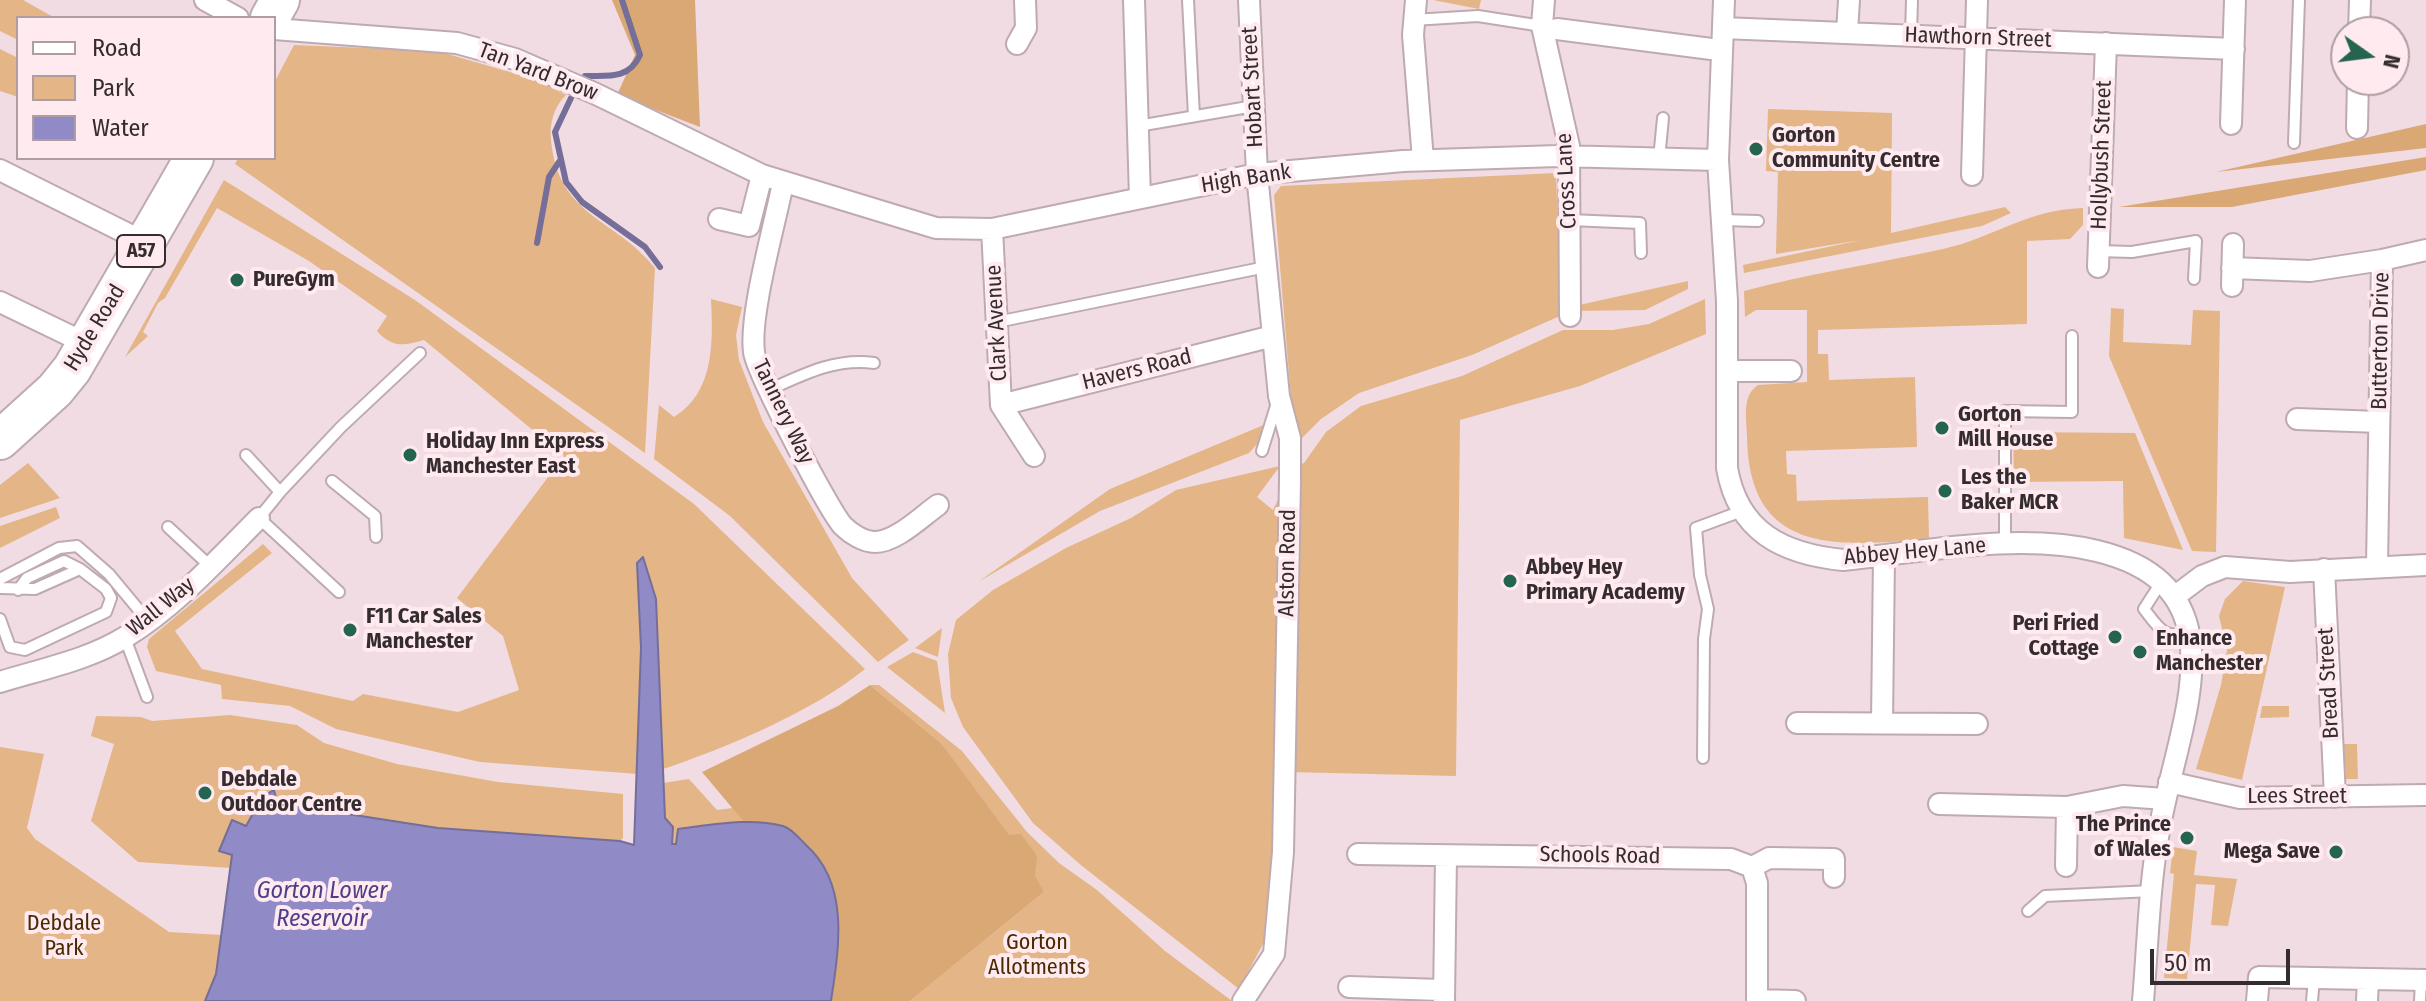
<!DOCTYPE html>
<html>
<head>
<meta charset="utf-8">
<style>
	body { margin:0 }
	#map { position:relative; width:2426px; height:1001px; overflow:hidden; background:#f1dce3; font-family:"Fira Sans Condensed",sans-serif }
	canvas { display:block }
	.legend { position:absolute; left:16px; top:16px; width:260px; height:144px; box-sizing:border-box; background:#ffeaf0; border:2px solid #ae9ea2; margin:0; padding:10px 14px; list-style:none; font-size:24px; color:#342c2e }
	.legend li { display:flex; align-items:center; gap:16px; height:40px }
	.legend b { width:40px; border:2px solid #ae9ea2 }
	.north { position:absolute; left:2330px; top:16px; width:80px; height:80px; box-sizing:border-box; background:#ffeaf0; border:2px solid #ae9ea2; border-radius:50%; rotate:104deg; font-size:22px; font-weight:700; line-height:32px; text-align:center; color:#342c2e }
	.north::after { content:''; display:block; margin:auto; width:28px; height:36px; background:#246451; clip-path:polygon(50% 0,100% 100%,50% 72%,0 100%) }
	.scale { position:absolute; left:2150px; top:949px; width:140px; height:36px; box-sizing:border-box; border:4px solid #342c2e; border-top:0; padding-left:10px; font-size:24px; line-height:28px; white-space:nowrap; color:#342c2e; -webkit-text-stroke:6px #ffeaf0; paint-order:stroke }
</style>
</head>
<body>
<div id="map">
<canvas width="2426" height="1001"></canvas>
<ul class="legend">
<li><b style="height:10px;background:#fff"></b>Road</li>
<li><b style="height:22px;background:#e4b586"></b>Park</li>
<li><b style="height:22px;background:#908ac6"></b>Water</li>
</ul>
<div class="north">N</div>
<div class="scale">50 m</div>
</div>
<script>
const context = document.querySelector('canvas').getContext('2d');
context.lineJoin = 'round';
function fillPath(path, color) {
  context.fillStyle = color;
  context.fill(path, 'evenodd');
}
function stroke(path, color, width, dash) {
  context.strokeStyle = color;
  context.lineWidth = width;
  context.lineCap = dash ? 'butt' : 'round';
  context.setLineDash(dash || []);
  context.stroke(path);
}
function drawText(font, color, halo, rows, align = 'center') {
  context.font = font + ' "Fira Sans Condensed",sans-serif';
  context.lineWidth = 8;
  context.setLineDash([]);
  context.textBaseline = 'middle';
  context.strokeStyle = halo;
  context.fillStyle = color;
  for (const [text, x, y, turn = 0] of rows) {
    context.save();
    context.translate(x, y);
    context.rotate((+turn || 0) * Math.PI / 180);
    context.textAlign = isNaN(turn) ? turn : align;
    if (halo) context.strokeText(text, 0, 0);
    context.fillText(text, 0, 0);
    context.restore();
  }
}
const green = new Path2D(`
	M0,0H23L55,18H18V40L0,31Z
	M1433,0H1481L1479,9Z
	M294,45L437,51L534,79L566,95C554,106 549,124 551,140C558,217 614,217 655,268L645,453L235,164L238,158H274V83Z
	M0,49L18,58V97L0,91Z
	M1768,109L1892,113L1891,233L2005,207L2011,213L1982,226L1744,273L1743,265L1861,240L1776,254L1778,172L1766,171Z
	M1556,173L1561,309L1688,281V289L1645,310L1571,311L1472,355L1359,393L1321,419L1295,445L1274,195L1281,186Z
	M224,180L415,300L694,504L865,669C814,711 726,748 663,769L656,599L643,557L637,563L641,648L638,774L480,762L336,729L290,706L222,699L221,685L156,671L147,647L149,639L263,544L272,553L175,631L202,669L353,701L363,694L458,712L519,690L503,636L457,598L564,456L424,340C404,346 392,348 377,331L387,316L309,261L217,208L165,298L158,303L143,332L148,336L125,357Z
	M2083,208V225L2070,239L2027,241V324L1818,330V354H1828L1829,380L1915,377L1917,447L1786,451L1787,474L1796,475L1797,501L1928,497L1929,539C1839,546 1749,557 1747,437C1747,419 1741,396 1758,385L1807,382V310H1756L1745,317L1744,291C1810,273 1876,264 1943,249C1996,237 2025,210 2083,208Z
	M711,299L742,307L736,335L739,360L763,422L852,578L909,640L878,662L730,516L654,459L659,405L674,417C715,392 713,341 711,299Z
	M1705,299L1706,334L1580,386L1460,420L1456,776L1289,772L1299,465L1304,463L1326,432L1361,406L1462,376L1563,330H1613L1649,324Z
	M2111,308L2124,309L2123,342L2191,345L2193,310L2220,311L2216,552L2192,551L2109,356Z
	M1266,424L1258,443L1249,453L1100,511L978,582L1110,489Z
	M2013,432L2135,433L2183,550L2124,538L2123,481L2014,482Z
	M28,463L60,498L0,518V485Z
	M1280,466L1257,497L1273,510L1284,488L1274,892L1265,940L1239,989L1082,866L1033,823L963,727L951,698L948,654L956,620L993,590L1066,548L1131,518L1176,490Z
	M56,507L60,518L0,548V526Z
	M2243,581L2285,587L2242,780L2196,769L2221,685L2227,650L2219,616L2225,599Z
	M942,628L938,657L915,648Z
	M913,652L937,661L945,713L887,667Z
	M870,685H879L962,751L1027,832L1059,863L1097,890L1165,951L1232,1001H910L1044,892L941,743Z
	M2262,706H2289V717L2260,718Z
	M230,715L297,725L324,743L397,764L498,782L623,794V838L620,841L438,828L277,803L273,791L250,805L255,810L246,826L232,821L220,851L233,855L231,868L138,862L91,821L114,744L91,736L96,716L141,717L152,721Z
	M2357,744L2358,779H2346L2344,744Z
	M0,747L44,754L27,828L35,839L169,932L222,935L216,974L205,1001H0Z
	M689,779L717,810L733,808L744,822L679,829L676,845L672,844L665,818L663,783Z
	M2173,847L2197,851L2194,875L2237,879L2228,926L2211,925L2215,885L2196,884L2187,979L2164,978L2174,874L2170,873Z`);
const forest = new Path2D(`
	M612,0H695L700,127L617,95L635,55Z
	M2426,124V148L2216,172Z
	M2426,157V170L2232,207H2119Z
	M870,685L941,743L1009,835L1021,834L1037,856L1035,876L1044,892L910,1001H831L838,955L786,826L744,822L702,772L838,706Z`);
const water = new Path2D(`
	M643,557L656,599L665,818L673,827L672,844H676L678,829C712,825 749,817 783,826C791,828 799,838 806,845C850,884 839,948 831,1001H205L216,974L232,855L219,851L232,820L246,826L255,810L249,804L274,790L277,803L438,828L620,841L634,845L641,648L637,563Z`);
const stream = new Path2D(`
	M585,76C610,76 629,79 640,55L622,0
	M571,98L555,132L566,182L582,202L645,247L660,267
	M537,243L549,177L559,162`);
const lane = new Path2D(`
	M1188,0L1194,116
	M1413,20L1478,16L1542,26
	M1911,35L1912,0
	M1138,126L1254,106
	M2294,143L2299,0
	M1659,159L1663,118
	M1570,220L1640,223L1641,253
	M1722,220L1758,221
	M2098,251L2132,252L2196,241L2194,279
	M997,322L1266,267
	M769,390C804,374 835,358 874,363
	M1262,451L1276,406
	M246,455L280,492L259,518L339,592
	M332,481L375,516L376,537
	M280,492L341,427L420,353
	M168,527L210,566
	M2005,545V411L2072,412V336
	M0,579L59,548L77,546L109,574L148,621
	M2160,584L2144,609C2158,627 2164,640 2189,633
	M0,588L35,589L80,569L106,589L111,598L106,612L25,650L10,647L0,619
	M18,590L27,578L64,561L80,569
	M125,638L147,697
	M1703,758L1704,639L1708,609L1700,575L1696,528L1742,511
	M2028,911L2045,896L2152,891
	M2312,1001L2314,978
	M2420,1001L2421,980`);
const street = new Path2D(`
	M205,0L238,18
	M1134,0L1140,198
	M1416,0L1413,35L1423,160
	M1544,0L1542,26L1569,146L1570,316
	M1724,0L1718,160L1727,301V468C1738,532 1783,554 1843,560C1922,552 2020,532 2097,551C2247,587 2178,724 2160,826C2149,883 2148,943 2143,1001
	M1723,28L2234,49
	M274,29L457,43L515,59L596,94L762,175L936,228L992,229L1257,174L1403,161L1558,156L1718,160
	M1557,29L1711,49
	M1847,32L1849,0
	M2359,32L2360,0
	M1017,44L1026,28L1025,0
	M2231,124L2235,0
	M2357,128L2358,80
	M0,170L146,243
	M1972,175L1977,0
	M783,183C775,224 749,314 754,352C756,371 829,511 843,526C851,534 864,542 875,542C896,542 921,517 938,505
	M719,219L749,226L762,175
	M992,229L1001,405L1034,456
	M2098,267L2106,43
	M2232,268L2310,271L2382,260
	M2232,286L2233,244
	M0,302L87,344
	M1728,371H1791
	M1001,405L1273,336
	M2297,419L2379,422
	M2377,566L2382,260L2426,250
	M2324,569L2335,797
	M2174,597L2202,576L2225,567L2290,572L2426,565
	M0,682C42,669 89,660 127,636C176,606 218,559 259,518
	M1797,723L1977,724
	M1882,723L1884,556
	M2169,782L2240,798L2426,795
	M1939,804L2067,807L2123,796L2165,799
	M1358,854L1731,859L1752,867
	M2066,866L2067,807
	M1752,867L1757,883V1001
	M1752,867L1769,858L1834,859V877
	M1349,987L1441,990
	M1757,1000L1795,1001
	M1243,1001L1274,954L1283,852L1290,481V438L1279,396L1257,174L1249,0
	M1444,1001L1446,856
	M2257,1001L2259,977L2426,980
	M2367,1001L2368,979`);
const highway = new Path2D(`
	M270,18L280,0
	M0,440L55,390L72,369L194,158`);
const markers = [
	[1756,149,8,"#246451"],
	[237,280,8,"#246451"],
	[1942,428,8,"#246451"],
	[410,455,8,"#246451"],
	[1945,491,8,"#246451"],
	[1510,581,8,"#246451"],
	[350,630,8,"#246451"],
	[2115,637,8,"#246451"],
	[2140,652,8,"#246451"],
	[205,793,8,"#246451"],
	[2187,838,8,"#246451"],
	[2336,852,8,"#246451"]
];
const shields = [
	[141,251,48]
];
const shieldNames = [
	["A57",141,251]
];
const streetNames = [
	["Hawthorn Street",1978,38,2],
	["Tan Yard Brow",538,72,21],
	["Hobart Street",1253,87,-93],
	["Hollybush Street",2102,155,-88],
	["High Bank",1246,179,-9],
	["Cross Lane",1567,181,-93],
	["Clark Avenue",997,323,-93],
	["Hyde Road",95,328,-59],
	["Butterton Drive",2381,341,-89],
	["Havers Road",1137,370,-14],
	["Tannery Way",783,412,64],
	["Abbey Hey Lane",1915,552,-5],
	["Alston Road",1288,563,-89],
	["Wall Way",161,607,-39],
	["Bread Street",2329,683,-93],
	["Lees Street",2297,797],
	["Schools Road",1600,856,1]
];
const poiNames = [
	["Gorton",1772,136],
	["Community Centre",1772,161],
	["PureGym",253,280],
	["Gorton",1958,415],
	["Mill House",1958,440],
	["Holiday Inn Express",426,442],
	["Manchester East",426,467],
	["Les the",1961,478],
	["Baker MCR",1961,503],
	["Abbey Hey",1526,568],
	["Primary Academy",1526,593],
	["F11 Car Sales",366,617],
	["Manchester",366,642],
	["Peri Fried",2099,624,"right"],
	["Cottage",2099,649,"right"],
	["Enhance",2156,639],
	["Manchester",2156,664],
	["Debdale",221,780],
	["Outdoor Centre",221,805],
	["The Prince",2171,825,"right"],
	["of Wales",2171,850,"right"],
	["Mega Save",2320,852,"right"]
];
const parkNames = [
	["Debdale",64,924],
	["Park",64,949],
	["Gorton",1037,943],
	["Allotments",1037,968]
];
const waterNames = [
	["Gorton Lower",322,891],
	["Reservoir",322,919]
];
fillPath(green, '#e4b586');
fillPath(forest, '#d9a875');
fillPath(water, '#908ac6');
stroke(water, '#746e98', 2);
stroke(stream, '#746e98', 6);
stroke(lane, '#beaab0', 14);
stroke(street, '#beaab0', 24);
stroke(highway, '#beaab0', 42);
stroke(lane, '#fff', 10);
stroke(street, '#fff', 20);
stroke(highway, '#fff', 38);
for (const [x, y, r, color] of markers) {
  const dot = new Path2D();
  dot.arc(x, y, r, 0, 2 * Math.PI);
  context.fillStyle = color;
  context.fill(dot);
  stroke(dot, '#ffeaf0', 3);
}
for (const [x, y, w] of shields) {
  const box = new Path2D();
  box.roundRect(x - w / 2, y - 16, w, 32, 6);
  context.fillStyle = '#ffeaf0';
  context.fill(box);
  stroke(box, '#342c2e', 2);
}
drawText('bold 20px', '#342c2e', null, shieldNames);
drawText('22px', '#342c2e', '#ffeaf0', streetNames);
drawText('bold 22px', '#342c2e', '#ffeaf0', poiNames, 'left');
drawText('22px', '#492900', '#ffeaf0', parkNames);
drawText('italic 24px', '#4c3f88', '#ffeaf0', waterNames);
</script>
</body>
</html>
